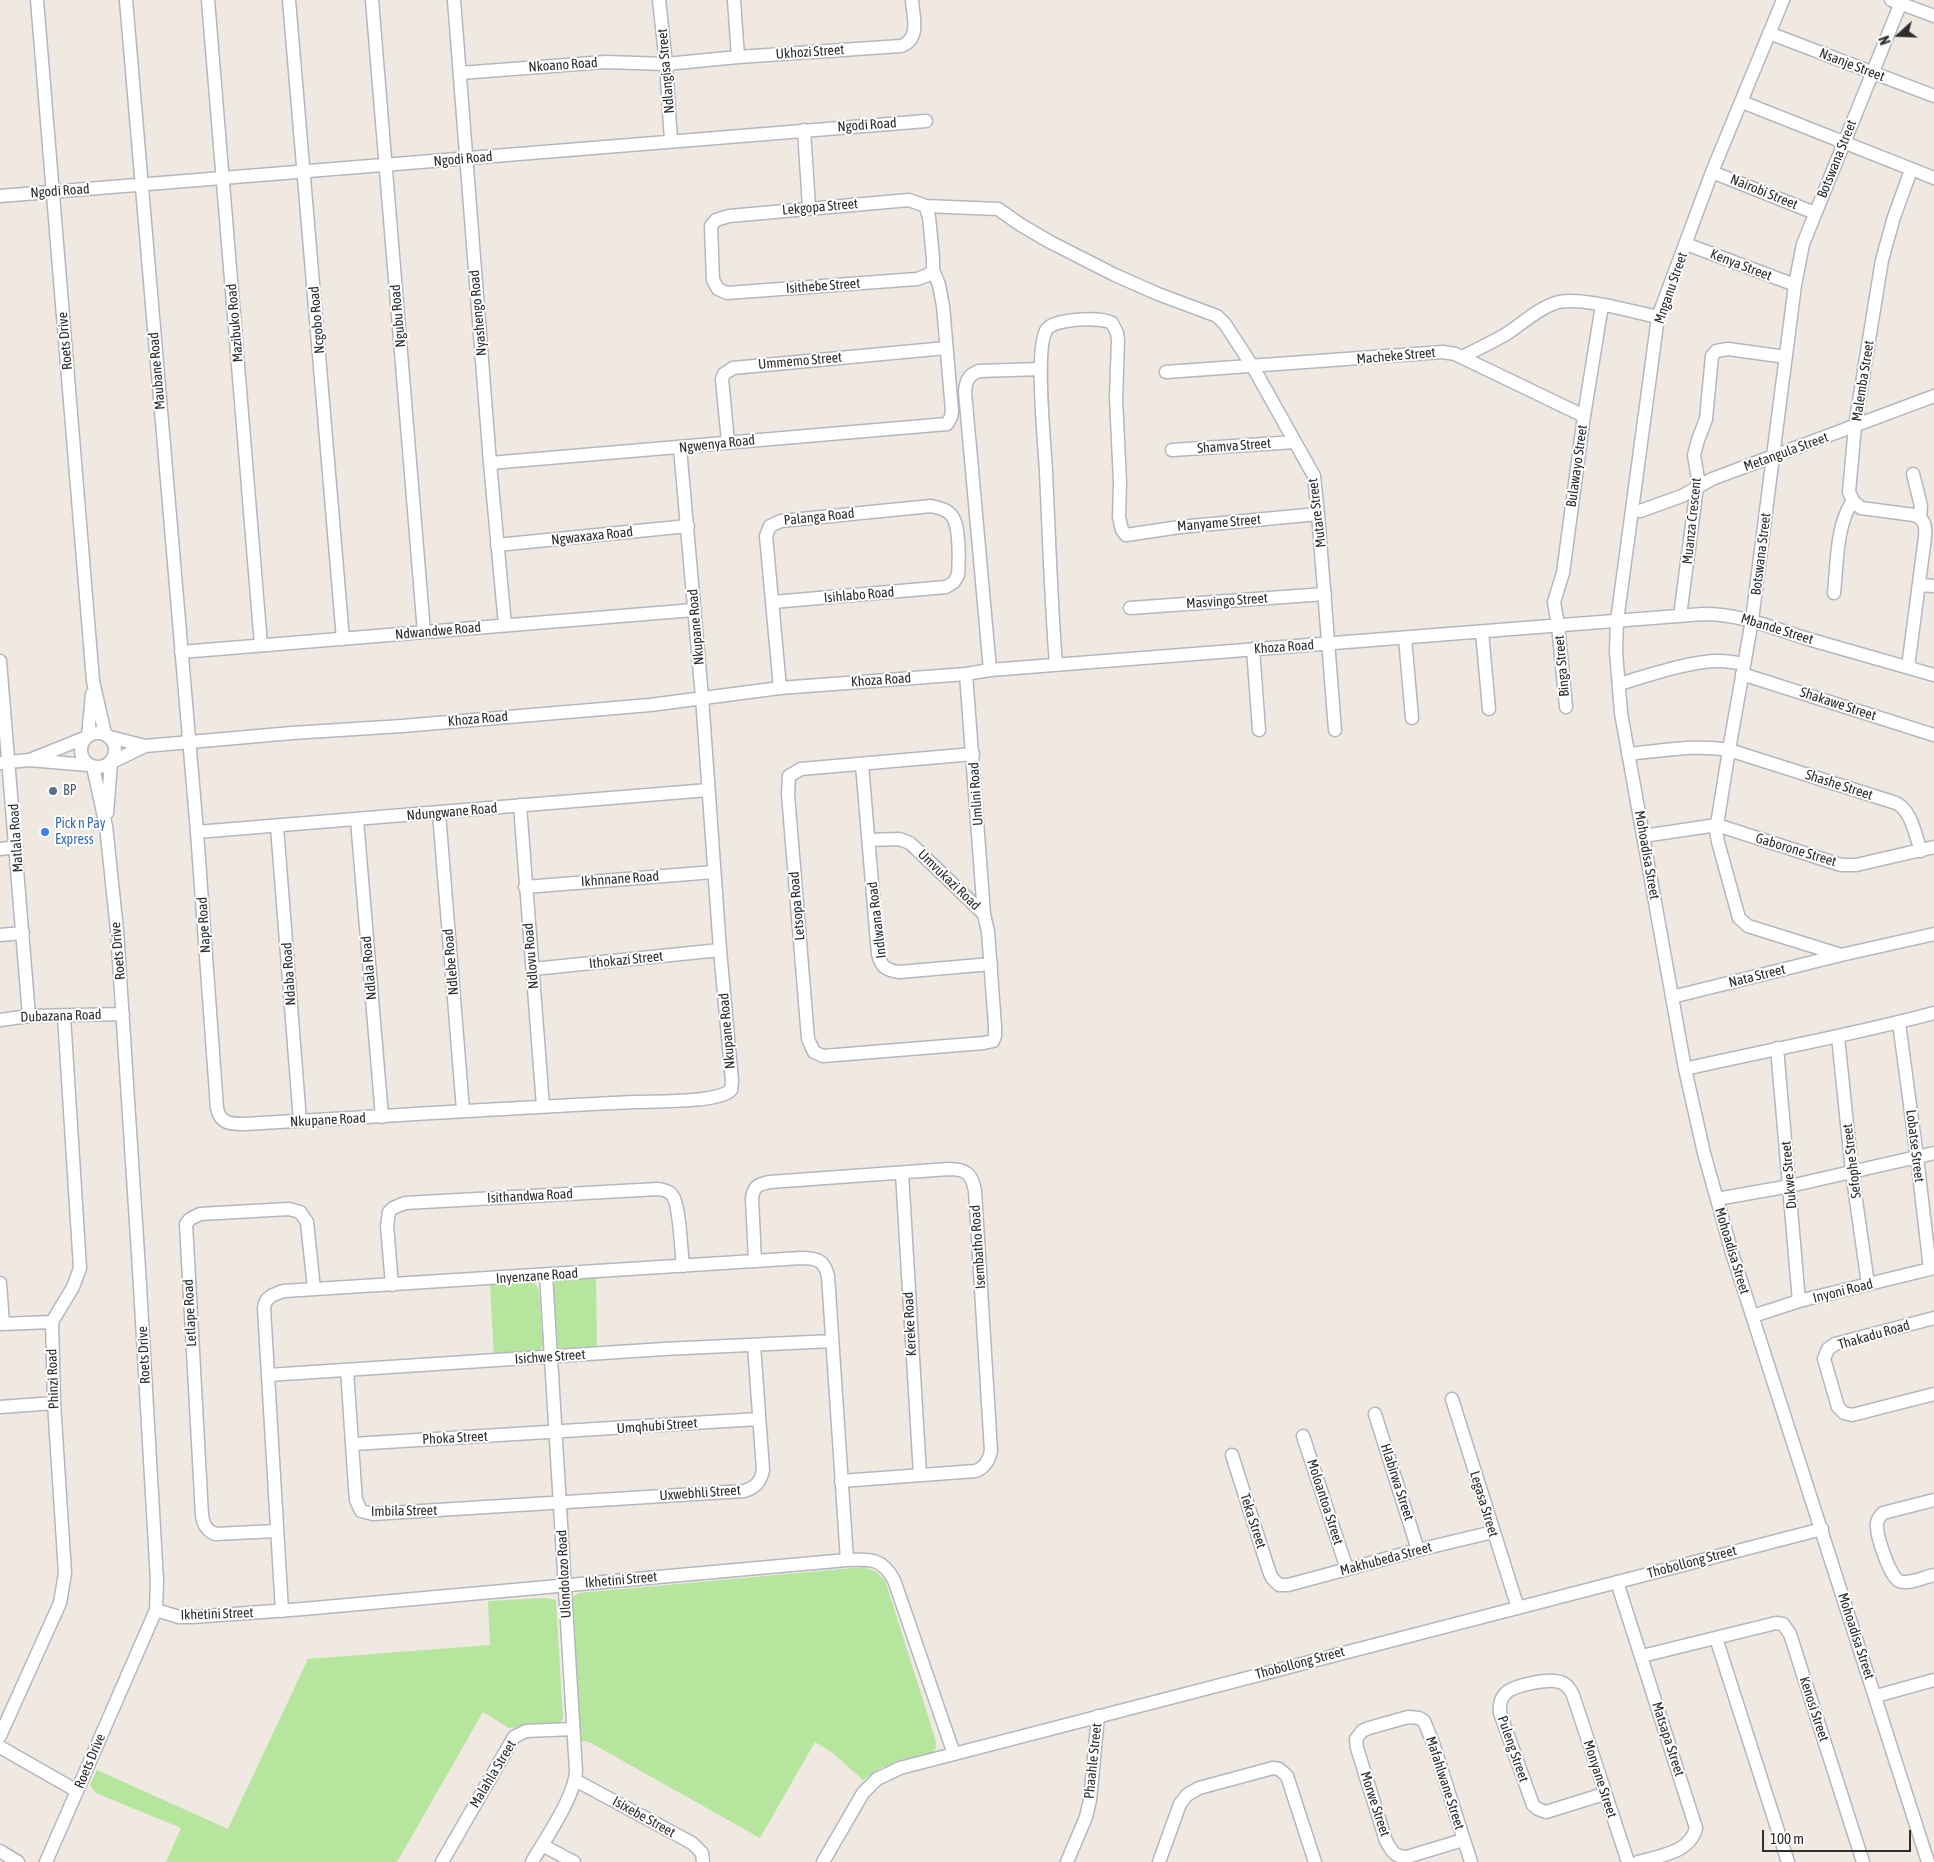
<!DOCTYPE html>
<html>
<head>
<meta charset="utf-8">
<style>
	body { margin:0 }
	#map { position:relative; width:1934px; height:1862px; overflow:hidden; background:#efe9e1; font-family:"Asap Condensed",sans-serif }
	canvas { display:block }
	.north { position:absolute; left:1874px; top:10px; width:50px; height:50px; -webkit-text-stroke:4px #fff; paint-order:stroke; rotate:250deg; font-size:14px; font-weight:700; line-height:20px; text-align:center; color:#2e2e2e }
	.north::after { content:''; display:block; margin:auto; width:18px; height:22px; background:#2e2e2e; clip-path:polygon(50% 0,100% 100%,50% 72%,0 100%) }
	.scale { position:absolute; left:1762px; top:1830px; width:149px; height:22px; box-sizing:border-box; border:2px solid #2e2e2e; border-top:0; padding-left:6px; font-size:15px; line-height:18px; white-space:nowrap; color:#2e2e2e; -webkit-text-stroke:4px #fff; paint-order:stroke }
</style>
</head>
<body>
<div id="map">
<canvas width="1934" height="1862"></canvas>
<div class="north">N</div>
<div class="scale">100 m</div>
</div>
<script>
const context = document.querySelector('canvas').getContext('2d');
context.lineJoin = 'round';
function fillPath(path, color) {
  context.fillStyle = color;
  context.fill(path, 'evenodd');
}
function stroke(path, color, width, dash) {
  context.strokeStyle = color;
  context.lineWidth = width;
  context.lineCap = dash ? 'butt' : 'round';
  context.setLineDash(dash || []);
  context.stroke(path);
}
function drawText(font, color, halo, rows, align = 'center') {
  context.font = font + ' "Asap Condensed",sans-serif';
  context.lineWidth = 4;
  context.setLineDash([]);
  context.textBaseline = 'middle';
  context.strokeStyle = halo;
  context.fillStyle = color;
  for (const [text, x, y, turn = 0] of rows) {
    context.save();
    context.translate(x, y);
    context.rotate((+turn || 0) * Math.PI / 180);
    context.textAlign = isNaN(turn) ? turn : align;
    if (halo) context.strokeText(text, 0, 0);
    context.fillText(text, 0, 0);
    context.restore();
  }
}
const green = new Path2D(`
	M596,1278L597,1352L553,1353L551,1282L557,1280Z
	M533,1282L538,1288L539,1293L543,1344L540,1351L494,1358L490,1283Z
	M864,1567L876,1572L885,1580L935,1738C937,1746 937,1749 931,1754L881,1768L863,1780L833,1753L815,1742L760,1838L591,1743L586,1741L577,1743L569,1599L579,1593Z
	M545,1598L556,1600L563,1719L558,1724L509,1728L483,1712L397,1862H166L181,1828L96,1793L90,1785L97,1770L228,1829L308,1659L490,1645L488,1601Z`);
const minor = new Path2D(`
	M37,0L93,681L105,734
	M126,0L197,832L217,1108C220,1124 231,1124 244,1124C375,1117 504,1108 634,1102C656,1101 717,1103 731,1090L732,1081L720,950L702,697L680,448
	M208,0L261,645
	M289,0L343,639
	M372,0L424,632
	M454,0L490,463L505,625
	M659,0L666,64L671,141
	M734,0L738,57
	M1783,0L1712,172L1658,317L1617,621L1616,652L1621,713L1685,1069L1704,1153L1732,1253L1928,1862
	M1891,0L1934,16
	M1902,0L1803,244L1795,285L1752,620L1729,750L1716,831L1718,842L1739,918L1748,926L1841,955L1934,934
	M1769,33L1934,96
	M460,73L605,62L666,64L738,57L901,46C921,39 913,16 912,0
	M1742,102L1934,178
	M804,130L809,207
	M1712,172L1815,213
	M0,196L926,121
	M924,206L998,209L1021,225L1050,242L1115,275L1158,294L1217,316L1225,324L1253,367L1314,476L1318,514L1335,730
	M1686,244L1795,285
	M1462,357C1476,350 1490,343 1503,336C1521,325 1539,307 1559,302C1583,297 1633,312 1658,317
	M1166,372L1443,352L1455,354L1584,416
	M728,442L722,379L724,374L733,368L946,348
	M1172,450L1295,442
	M490,463L947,424L951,417L952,411L943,306L939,285L933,270V258L929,217L926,208L923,205L909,200L729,216L716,220L711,226L713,280L718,289L727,293L917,279L928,275L933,270
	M1913,474L1921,506L1920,517
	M1640,511L1682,496L1712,479L1934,396
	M497,545L688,526
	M1919,585L1934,586
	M1834,593C1837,565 1836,524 1853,501
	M773,602L946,587L954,582L958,575C959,562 960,526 952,516C947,509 939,508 931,506L781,521L770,526L766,536L780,688
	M1130,608L1325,594
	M1680,616L1698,479L1694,455L1698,440L1706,419L1712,356L1716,351L1728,349L1786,357
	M1482,632L1489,709
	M1405,638L1412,718
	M1253,649L1259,730
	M181,652L694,610
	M0,661L29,1016
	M1056,665C1051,601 1049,536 1046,472C1045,446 1034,346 1047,329C1056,318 1101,317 1112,323L1117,333L1118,340L1116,398L1120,482L1119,517L1122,530L1126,535L1180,527L1318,514
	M1908,667L1925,537C1926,526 1925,519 1914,515L1861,508L1853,501L1849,492L1855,426L1882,260L1894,217L1911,170
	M990,670L965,392C966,381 968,375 979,371L1041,369
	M966,674L984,914
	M1742,674L1934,735
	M1619,684C1647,676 1692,660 1721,661C1729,661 1736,663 1744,664
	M1566,707L1558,625L1554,602L1563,573L1584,416L1602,305
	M81 750a17 17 0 1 1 34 0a17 17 0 1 1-34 0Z
	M88,736L92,694
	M110,737L145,746L292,733L402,726L650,705L780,688L966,674L990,670L1703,614C1742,614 1772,628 1808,639C1850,651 1892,663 1934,675
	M1628,754C1662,751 1695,744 1729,750L1896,803C1912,811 1915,835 1921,851
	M32,759L87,737
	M112,762L145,746
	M0,763L29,760L88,765
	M862,765L878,954C881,967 886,970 899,972L991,964
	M520,805L543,1106
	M107,813L111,763
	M439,813L463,1110
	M357,820L382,1117
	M277,827L300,1121
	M197,832L708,790
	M1643,836L1717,825L1841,865H1856L1934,847
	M869,840L899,839L910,843L984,914L988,932L995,1026V1036L993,1041L984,1043L823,1056L814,1052L808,1039L788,794L789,776L801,769L973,754
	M0,849L16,847
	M525,887L714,872
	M0,935L23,933
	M533,969L720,950
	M1672,997L1841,955
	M0,1020L29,1016L123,1014
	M1899,1023L1917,1157L1930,1269
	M1838,1037L1852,1172L1868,1284
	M1777,1048L1799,1301
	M1685,1069C1768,1050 1852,1035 1934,1013
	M902,1173L920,1475
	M1717,1199L1790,1186L1934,1153
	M755,1261L752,1199C753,1187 758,1184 770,1182L949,1169C966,1169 972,1174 975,1191L991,1451C989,1461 985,1467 976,1471L841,1481
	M0,1283L3,1324
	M392,1285L387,1226L389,1212L393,1208L405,1203L658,1189C663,1190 668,1190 672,1195C680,1204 681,1252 683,1266
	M1753,1316L1799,1301L1934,1268
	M1934,1318L1835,1344L1828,1349L1824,1359L1838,1407L1844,1413L1852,1415L1934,1394
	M0,1324L52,1322
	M347,1370L355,1488L356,1500L361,1511L373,1514L744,1491C756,1488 761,1481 763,1470L754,1345
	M268,1375L664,1349L832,1341
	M1452,1399L1518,1608
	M0,1407L54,1403
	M1375,1414L1418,1550
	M1303,1436L1347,1569
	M353,1444L758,1419
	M1232,1455L1269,1571L1272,1578L1279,1585H1288L1418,1550L1493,1532
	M1934,1500L1883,1513C1879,1517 1876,1522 1877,1527C1877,1537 1890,1577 1899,1581C1909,1585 1924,1577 1934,1575
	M276,1531L215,1534C206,1530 203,1524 202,1515L186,1224L190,1219L200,1214L289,1209L300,1212L307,1222L314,1289
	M1617,1582L1696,1828C1690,1853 1659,1856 1638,1862
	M156,1610L179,1617H192L303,1609L847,1560C870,1559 882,1558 894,1580L954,1754
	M282,1611L264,1308C265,1297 274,1294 284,1291L801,1258C817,1258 824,1260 828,1276L847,1560
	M1716,1638L1788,1862
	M1642,1656L1776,1623L1783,1624L1790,1634L1863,1862
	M1876,1696L1934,1680
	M0,1736L60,1603L65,1573L54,1403L52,1322L73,1287L80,1268L64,1016
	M0,1747L77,1791
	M575,1780L692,1843L702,1853L703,1862
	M1604,1794L1546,1812L1538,1809L1533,1805L1500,1713C1499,1705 1500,1698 1507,1692C1516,1685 1549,1678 1560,1682C1567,1684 1570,1689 1573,1695L1628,1862
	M1463,1840L1407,1857C1395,1858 1391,1850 1386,1841L1357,1748L1356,1739L1362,1731L1369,1728L1408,1717L1419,1718L1424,1721L1433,1743L1471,1862
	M542,1845L574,1862
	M0,1851L18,1862
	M46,1862L156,1610L157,1581L139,1269L117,930L106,826L93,767
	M442,1862L514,1737L526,1731L573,1729
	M532,1862C545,1839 575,1797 576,1771L546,1275
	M823,1862L863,1793L877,1779L900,1768L1822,1529
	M1067,1862L1086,1817L1090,1800L1098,1716
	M1159,1862L1180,1804L1187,1795L1199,1788L1273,1768L1279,1769L1287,1776L1315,1862`);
const markers = [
	[53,791,5,"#5c6f8a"],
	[45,832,5,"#3f7fe0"]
];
const streetNames = [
	["Ukhozi Street",810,52,-4],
	["Nkoano Road",563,65,-4],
	["Nsanje Street",1852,65,21],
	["Ndlangisa Street",666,71,-95],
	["Ngodi Road",867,125,-4],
	["Ngodi Road",463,159,-5],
	["Botswana Street",1837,159,-68],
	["Ngodi Road",60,191,-4],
	["Nairobi Street",1764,192,22],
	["Lekgopa Street",820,207,-5],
	["Kenya Street",1741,265,21],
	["Isithebe Street",823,286,-4],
	["Mnganu Street",1671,288,-71],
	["Nyashengo Road",478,313,-95],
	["Ngubu Road",398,316,-95],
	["Ncgobo Road",317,320,-95],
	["Mazibuko Road",235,323,-95],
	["Roets Drive",65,341,-95],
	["Macheke Street",1396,356,-5],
	["Ummemo Street",800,361,-5],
	["Maubane Road",157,371,-95],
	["Malemba Street",1863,381,-81],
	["Ngwenya Road",717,444,-6],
	["Shamva Street",1234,446,-4],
	["Metangula Street",1786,452,-20],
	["Bulawayo Street",1577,466,-82],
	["Mutare Street",1317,513,-97],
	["Palanga Road",819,517,-6],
	["Muanza Crescent",1692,521,-84],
	["Manyame Street",1219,523,-5],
	["Ngwaxaxa Road",592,536,-6],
	["Botswana Street",1761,554,-83],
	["Isihlabo Road",859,595,-5],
	["Masvingo Street",1227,601,-4],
	["Nkupane Road",696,627,-95],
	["Mbande Street",1777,629,17],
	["Ndwandwe Road",438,631,-5],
	["Khoza Road",1284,647,-4],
	["Binga Street",1562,666,-95],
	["Khoza Road",881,680,-4],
	["Shakawe Street",1838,704,18],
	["Khoza Road",478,719,-5],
	["Shashe Street",1839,785,18],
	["Umlini Road",976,794,-94],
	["Ndungwane Road",452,812,-5],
	["Matlala Road",16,838,-94],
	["Gaborone Street",1796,850,17],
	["Mohoadisa Street",1647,855,80],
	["Ikhnnane Road",620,879,-4],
	["Umvukazi Road",949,880,44],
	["Letsopa Road",797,906,-95],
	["Indlwana Road",877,920,-97],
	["Nape Road",204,925,-94],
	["Roets Drive",118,951,-95],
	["Ndlovu Road",531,956,-95],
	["Ithokazi Street",626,960,-6],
	["Ndlebe Road",451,962,-95],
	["Ndlala Road",369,968,-95],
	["Ndaba Road",289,974,-94],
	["Nata Street",1757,976,-14],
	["Dubazana Road",61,1016,-2],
	["Nkupane Road",727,1031,-95],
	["Nkupane Road",328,1120,-3],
	["Lobatse Street",1915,1146,83],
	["Sefophe Street",1852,1161,-97],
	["Dukwe Street",1789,1175,-95],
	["Isithandwa Road",530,1196,-3],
	["Isembatho Road",978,1247,-94],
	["Mohoadisa Street",1732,1251,73],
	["Inyenzane Road",537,1276,-4],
	["Inyoni Road",1843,1291,-14],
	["Letlape Road",190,1313,-93],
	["Kereke Road",910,1324,-93],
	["Thakadu Road",1874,1335,-16],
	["Roets Drive",144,1355,-93],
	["Isichwe Street",550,1357,-4],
	["Phinzi Road",53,1379,-92],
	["Umqhubi Street",657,1426,-4],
	["Phoka Street",455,1438,-3],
	["Hlabirwa Street",1397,1482,72],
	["Uxwebhli Street",700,1493,-4],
	["Moloantoa Street",1325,1502,72],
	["Legasa Street",1484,1504,73],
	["Imbila Street",404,1511,-1],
	["Teka Street",1253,1521,72],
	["Makhubeda Street",1386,1559,-15],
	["Thobollong Street",1692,1562,-15],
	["Ulondolozo Road",564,1574,-93],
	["Ikhetini Street",621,1580,-5],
	["Ikhetini Street",217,1614,-2],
	["Mohoadisa Street",1856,1636,72],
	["Thobollong Street",1300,1663,-15],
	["Kenosi Street",1814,1709,72],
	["Matsapa Street",1668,1739,72],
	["Puleng Street",1513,1749,71],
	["Roets Drive",90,1761,-67],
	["Phaahle Street",1093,1761,-84],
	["Malahla Street",493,1774,-59],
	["Monyane Street",1600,1779,72],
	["Mafahlwane Street",1445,1783,72],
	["Morwe Street",1375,1804,72],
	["Isixebe Street",644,1817,29]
];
const serviceNames = [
	["BP",63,791]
];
const shopNames = [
	["Pick n Pay",55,824],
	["Express",55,840]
];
fillPath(green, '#b6e59e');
stroke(minor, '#b4b7c1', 15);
stroke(minor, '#fff', 12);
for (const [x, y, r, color] of markers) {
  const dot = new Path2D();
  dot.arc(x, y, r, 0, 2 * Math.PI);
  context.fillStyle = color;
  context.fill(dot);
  stroke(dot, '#fff', 2);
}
drawText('14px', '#2e2e2e', '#fff', streetNames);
drawText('14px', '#4e5e75', '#fff', serviceNames, 'left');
drawText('14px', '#366cbe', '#fff', shopNames, 'left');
</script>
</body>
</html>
